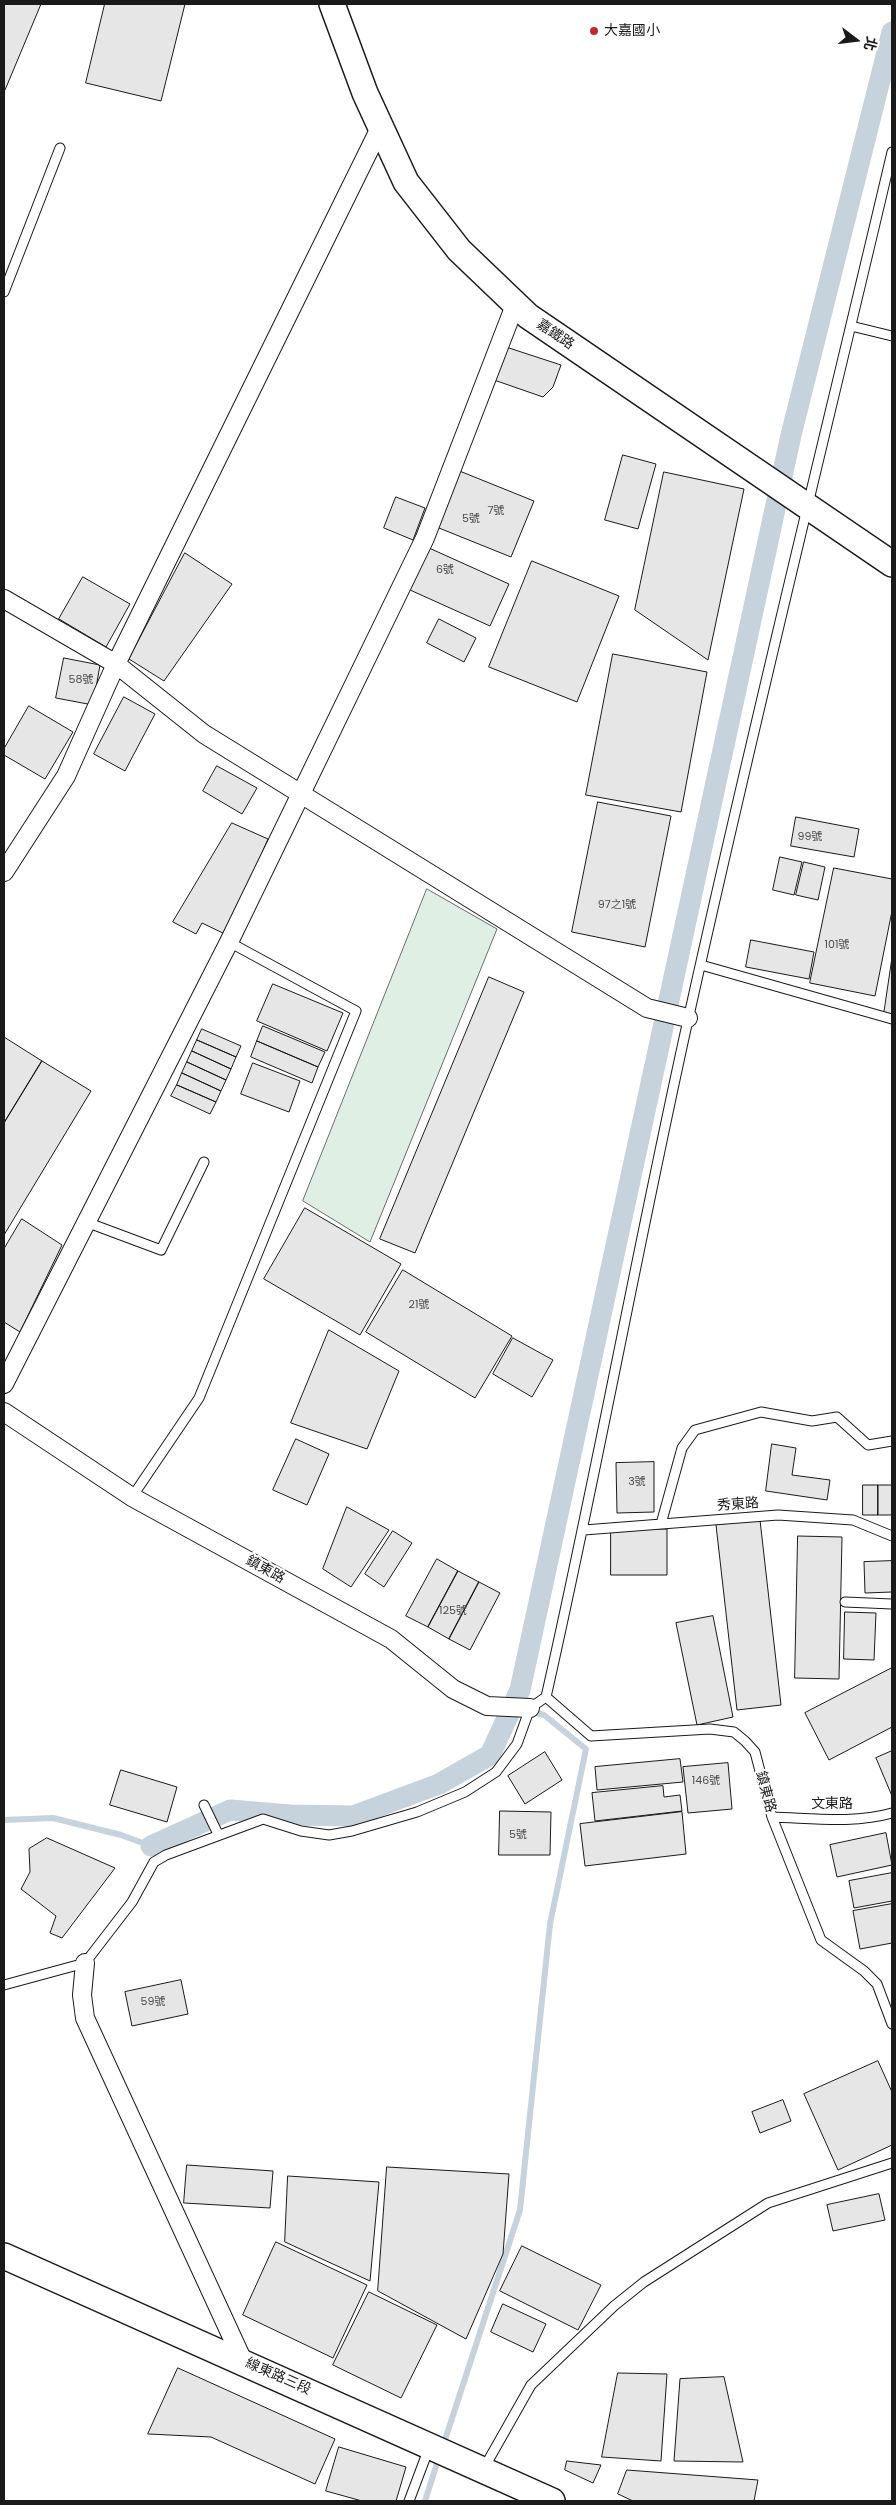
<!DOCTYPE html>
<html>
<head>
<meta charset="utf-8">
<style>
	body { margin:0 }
	#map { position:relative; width:896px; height:2505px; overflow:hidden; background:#fff; font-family:Poppins,"Noto Sans TC",sans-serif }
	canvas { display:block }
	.frame { position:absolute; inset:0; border:5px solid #1a1a1a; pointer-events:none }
	.north { position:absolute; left:831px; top:15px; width:50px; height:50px; -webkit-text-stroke:4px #fff; paint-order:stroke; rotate:105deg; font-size:14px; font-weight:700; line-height:20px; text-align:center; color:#1a1a1a }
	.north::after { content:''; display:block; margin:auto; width:18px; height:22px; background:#1a1a1a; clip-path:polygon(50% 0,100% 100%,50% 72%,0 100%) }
</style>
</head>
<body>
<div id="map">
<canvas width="896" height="2505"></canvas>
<div class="frame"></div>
<div class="north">北</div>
</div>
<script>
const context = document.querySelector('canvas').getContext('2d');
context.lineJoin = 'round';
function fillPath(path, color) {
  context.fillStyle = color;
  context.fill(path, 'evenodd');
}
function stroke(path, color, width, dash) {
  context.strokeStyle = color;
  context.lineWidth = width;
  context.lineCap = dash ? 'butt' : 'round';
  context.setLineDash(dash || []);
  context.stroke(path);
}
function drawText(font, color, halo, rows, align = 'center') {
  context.font = font + ' Poppins,"Noto Sans TC",sans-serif';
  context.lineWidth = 4;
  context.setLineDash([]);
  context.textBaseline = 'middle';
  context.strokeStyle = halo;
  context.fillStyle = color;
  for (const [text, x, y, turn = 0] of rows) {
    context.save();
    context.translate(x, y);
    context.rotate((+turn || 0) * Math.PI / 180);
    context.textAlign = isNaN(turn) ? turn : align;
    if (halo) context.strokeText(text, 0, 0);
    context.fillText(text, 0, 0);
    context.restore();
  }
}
const green = new Path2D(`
	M427,889L497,929L370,1242L303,1201Z`);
const stream = new Path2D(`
	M4,1820L53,1818L121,1835L151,1846
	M443,2446L520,2210L550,1924L586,1749L544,1715L530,1711
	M425,2501L439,2457`);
const canal = new Path2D(`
	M151,1846L230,1810L290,1815L353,1816L439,1784L490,1755L520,1690L791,435L892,32`);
const building = new Path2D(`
	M4,4H41L5,90H4Z
	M105,4H185L161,101L86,83Z
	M506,347L561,365L553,387L543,397L494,380Z
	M623,455L656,464L638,529L605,520Z
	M457,470L534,501L511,557L434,526Z
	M664,472L744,489L708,660L635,610Z
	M396,497L425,508L413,540L384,528Z
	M429,548L509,584L490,626L410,590Z
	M185,553L232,584L164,681L129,659Z
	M532,561L619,596L577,702L489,667Z
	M83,577L130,604L106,647L59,619Z
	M439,619L476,638L464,662L427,643Z
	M613,654L707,672L681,812L586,795Z
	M64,658L100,665L93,705L56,698Z
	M124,697L155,714L125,771L94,754Z
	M29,706L73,732L45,779L4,755V749Z
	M217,766L257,788L242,814L203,791Z
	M598,802L671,816L645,947L572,932Z
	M796,817L859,829L854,857L791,846Z
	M232,823L268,839L227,935L202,923L196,934L173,922Z
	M780,857L802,862L794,895L773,890Z
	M804,862L825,867L818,900L796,895Z
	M834,868L892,879V911L875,996L810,983Z
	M751,940L814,952L809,979L746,967Z
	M892,958V1015L884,1014Z
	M489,977L524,992L415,1253L380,1239Z
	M273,984L343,1013L327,1051L257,1021Z
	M263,1026L325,1052L318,1067L257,1041Z
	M202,1029L241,1046L236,1057L197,1040Z
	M4,1037L42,1061L4,1123Z
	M197,1040L236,1057L231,1069L192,1051Z
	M257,1041L318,1067L312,1083L251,1057Z
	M192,1051L231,1069L226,1080L187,1062Z
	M42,1061L91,1091L4,1235V1123Z
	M187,1062L226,1080L221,1091L182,1073Z
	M253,1063L300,1081L289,1112L241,1094Z
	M182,1073L221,1091L216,1102L177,1085Z
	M177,1085L216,1102L210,1114L171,1096Z
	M305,1208L401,1264L360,1335L264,1279Z
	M22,1219L62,1245L20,1332L4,1322V1249Z
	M403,1270L512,1336L475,1398L366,1332Z
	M329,1330L399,1371L367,1449L291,1423Z
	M513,1338L553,1360L532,1397L493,1374Z
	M296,1439L329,1454L307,1505L273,1490Z
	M772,1444L796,1448L792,1475L830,1480L827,1500L766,1491Z
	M654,1462V1512L617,1513L616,1463Z
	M863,1485H878V1515H863Z
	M878,1485H892V1515H878Z
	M347,1507L389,1530L351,1587L323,1569Z
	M760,1520L781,1705L737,1710L716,1525Z
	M611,1529H667V1575H611Z
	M393,1531L412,1543L384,1587L365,1574Z
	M798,1536L842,1537L839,1679L795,1678Z
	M437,1559L458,1571L428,1627L406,1616Z
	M892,1561V1592L865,1593L864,1562Z
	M458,1571L479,1582L449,1639L428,1627Z
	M479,1582L500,1593L470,1650L449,1639Z
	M845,1612L876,1613L874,1660L844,1659Z
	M713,1616L733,1717L697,1725L676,1623Z
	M892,1668V1727L829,1760L805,1713Z
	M892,1751V1796L876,1758Z
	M545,1752L562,1780L525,1804L508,1776Z
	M680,1759L683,1782L597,1790L595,1767Z
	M728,1763L732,1809L688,1813L683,1767Z
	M121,1770L177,1787L167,1822L110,1805Z
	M663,1786L664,1797L680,1795L682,1811L595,1821L592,1793Z
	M500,1811L551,1812L550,1855H499Z
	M682,1812L686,1854L585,1866L580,1824Z
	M886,1833L892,1865L837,1877L830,1845Z
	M47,1838L115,1868L62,1938L50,1933L56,1916L21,1889L30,1872L29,1849Z
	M892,1873V1901L854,1908L849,1881Z
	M892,1904V1943L860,1949L853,1911Z
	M181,1980L188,2014L132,2026L125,1992Z
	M878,2061L892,2092V2145L838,2170L804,2094Z
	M783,2100L791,2121L760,2133L752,2112Z
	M187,2165L273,2171L270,2208L184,2203Z
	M387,2167L509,2174L503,2254L466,2339L378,2291Z
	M288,2176L379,2182L370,2281L285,2242Z
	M879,2194L885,2220L833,2231L827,2205Z
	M276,2242L367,2285L333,2358L243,2315Z
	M522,2246L601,2285L578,2330L500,2291Z
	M369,2292L437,2325L401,2398L333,2365Z
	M503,2304L546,2324L533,2352L491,2332Z
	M178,2368L335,2439L315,2484L211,2437L148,2434Z
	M618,2373L667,2374L661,2461L602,2457Z
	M724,2377L743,2462L674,2461L680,2379Z
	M339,2447L406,2467L396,2501H362L326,2491Z
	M567,2461L601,2465L593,2483L565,2470Z
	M627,2470L758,2480L754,2501H633L618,2494Z`);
const lane = new Path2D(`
	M4,292L60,148
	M851,326L892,336
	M701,965L892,1019
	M86,1222L161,1250L204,1162
	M132,1497L199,1398L356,1011L229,942
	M661,1524L682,1448L695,1430L761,1412L812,1421L837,1417L868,1445L892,1441
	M584,1530L778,1515L853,1520L892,1536
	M845,1602L892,1604
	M546,1697L591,1736L710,1729L734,1732L745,1741L755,1752L772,1817L821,1940L864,1971L877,1984L892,2024
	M204,1805L218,1834
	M772,1817C811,1818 854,1824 892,1813
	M4,1985L85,1963L132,1902L154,1862L166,1855L263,1819L301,1831L329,1835L352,1831L417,1812L465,1792L496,1772L517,1744L530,1708L546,1697C597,1472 638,1245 688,1020C752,730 824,441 892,152
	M484,2468L531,2385L614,2306L644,2282L768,2203L892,2163
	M409,2501L429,2448`);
const street = new Path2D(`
	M4,599L116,664L204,734L647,1008L688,1018
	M4,872L66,776L116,664L380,128
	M4,1384L229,942L425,538L515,305
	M4,1412L132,1497L391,1639L453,1689L487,1706L530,1708
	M85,1963L82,1995L85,2018L243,2361`);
const secondary = new Path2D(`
	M332,4L365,93L406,182L459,250L528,316L892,564
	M4,2256L552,2501`);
const markers = [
	[594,31,5,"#c62828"]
];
const numberNames = [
	["7號",496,511],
	["5號",471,519],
	["6號",445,570],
	["58號",81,680],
	["99號",810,837],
	["97之1號",617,905],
	["101號",837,945],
	["21號",419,1305],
	["3號",637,1482],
	["125號",453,1611],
	["146號",706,1781],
	["5號",518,1835],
	["59號",153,2002]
];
const poiNames = [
	["大嘉國小",604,31]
];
const streetNames = [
	["嘉鐵路",555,335,34],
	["秀東路",738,1505,-4],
	["鎮東路",265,1570,29],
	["鎮東路",765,1792,75],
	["文東路",832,1804],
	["線東路三段",278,2377,24]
];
fillPath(green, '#e0efe3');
stroke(green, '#6a6a6a', 1);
stroke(stream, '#c6d2dc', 6);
stroke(canal, '#c6d2dc', 21);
fillPath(building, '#e6e6e6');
stroke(building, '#1a1a1a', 1);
stroke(lane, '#1a1a1a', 11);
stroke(street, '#1a1a1a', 20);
stroke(secondary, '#1a1a1a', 28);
stroke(lane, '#fff', 9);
stroke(street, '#fff', 18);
stroke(secondary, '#fff', 25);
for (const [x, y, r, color] of markers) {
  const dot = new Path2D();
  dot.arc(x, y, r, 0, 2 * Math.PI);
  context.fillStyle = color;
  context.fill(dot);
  stroke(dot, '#fff', 2);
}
drawText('11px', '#4d4d4d', null, numberNames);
drawText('14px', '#1a1a1a', '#fff', poiNames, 'left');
drawText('14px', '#1a1a1a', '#fff', streetNames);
</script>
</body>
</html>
